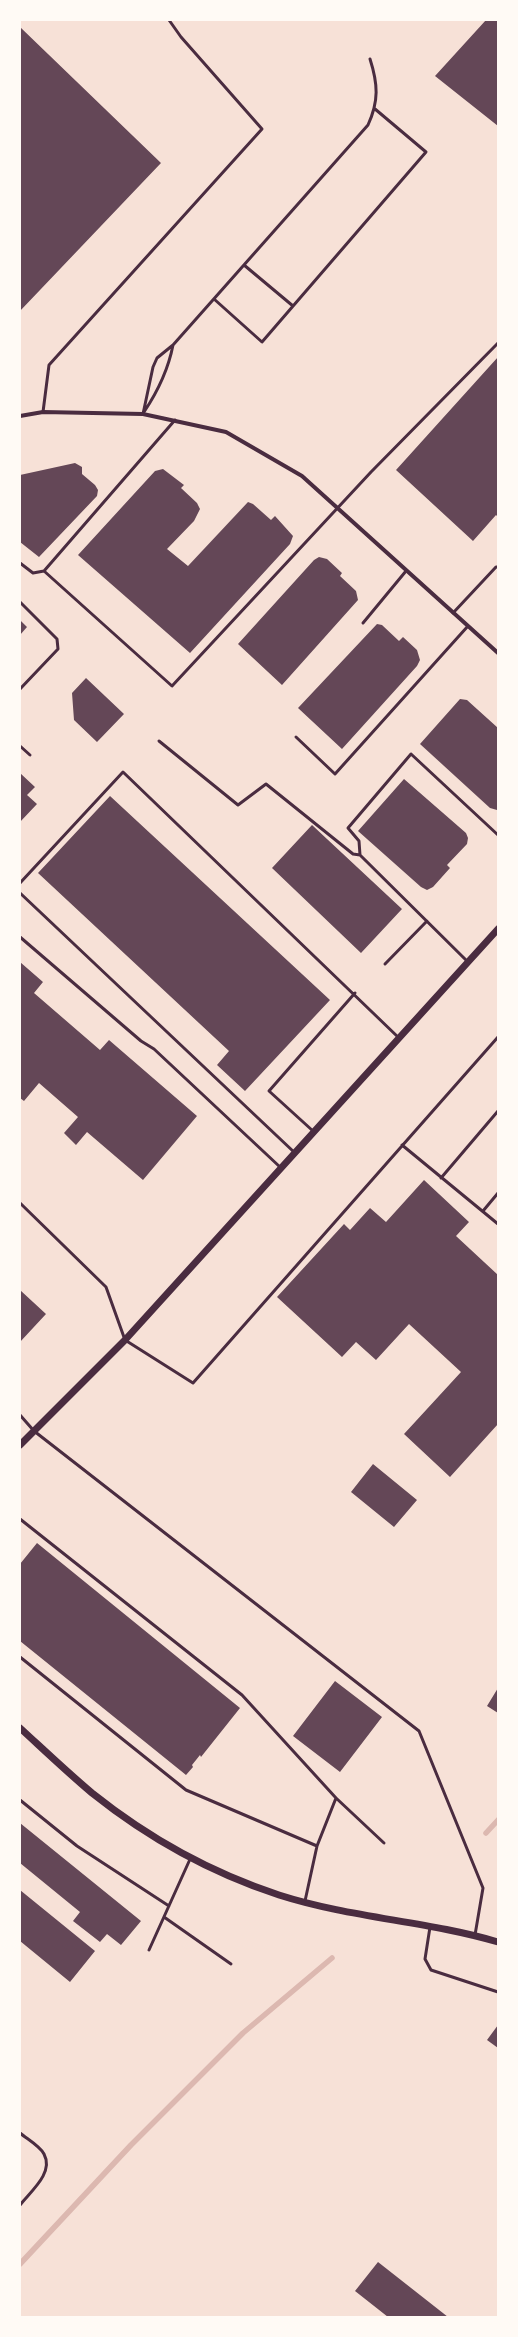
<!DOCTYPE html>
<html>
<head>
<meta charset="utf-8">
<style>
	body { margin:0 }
	#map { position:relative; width:518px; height:2337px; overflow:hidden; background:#f7e1d7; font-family:"Roboto Condensed",sans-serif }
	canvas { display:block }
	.frame { position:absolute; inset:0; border:21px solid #fffaf5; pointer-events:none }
</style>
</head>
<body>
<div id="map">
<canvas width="518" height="2337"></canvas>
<div class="frame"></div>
</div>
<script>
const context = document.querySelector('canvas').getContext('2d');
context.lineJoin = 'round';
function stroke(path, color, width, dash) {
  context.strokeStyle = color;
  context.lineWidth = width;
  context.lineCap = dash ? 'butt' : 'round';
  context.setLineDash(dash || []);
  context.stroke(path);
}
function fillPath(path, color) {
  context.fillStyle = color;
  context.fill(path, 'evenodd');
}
const stream = new Path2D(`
	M486,1833L498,1820
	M20,2264L131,2145L243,2033L332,1958`);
const building = new Path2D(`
	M486,20H498V126L435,76Z
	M20,27L161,163L20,311Z
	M498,357V517L496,515L473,541L396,470Z
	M75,463L82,467V474L95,485L98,490L97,496L39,557L20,542V475Z
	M163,469L184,485L181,488L197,503L200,509L194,521L167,549L188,566L248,502L253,504L271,520L275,516L293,536L290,544L190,653L78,555L155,471Z
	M319,557L327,559L342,573L340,576L356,591L358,600L282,685L238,644L314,560Z
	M20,620L27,627L20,635Z
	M377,624L382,625L399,641L403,637L417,650L420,660L417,666L342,749L298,708Z
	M86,678L124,714L97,742L74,720L72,693Z
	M460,699L467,700L498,728L497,810L490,808L420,744Z
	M20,773L35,787L27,795L37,804L20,822Z
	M404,779L466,833L468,838L467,844L447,865L450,868L433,887L427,890L421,887L358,831Z
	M110,796L330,1000L245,1091L217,1065L229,1051L38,873Z
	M312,825L402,909L361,953L272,868Z
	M20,962L43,982L34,993L100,1050L109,1040L197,1116L143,1180L87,1132L76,1145L64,1133L78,1117L39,1083L24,1101L20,1098Z
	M424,1180L469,1222L456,1236L498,1275V1424L450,1477L404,1434L461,1372L409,1324L376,1360L356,1342L342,1357L277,1297L344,1224L350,1230L370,1208L386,1222Z
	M20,1290L46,1314L20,1342Z
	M373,1464L417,1500L394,1527L351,1492Z
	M37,1543L240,1708L201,1757L200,1755L192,1765L193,1767L186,1775L20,1641V1564Z
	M335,1681L382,1717L340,1772L293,1736Z
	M498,1688V1713L487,1706Z
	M20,1823L141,1921L121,1945L107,1934L100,1942L73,1921L80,1912L20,1863Z
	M20,1890L95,1951L70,1982L20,1941Z
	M498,2025V2048L487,2040Z
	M378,2262L448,2317H388L355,2291Z`);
const service = new Path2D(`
	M244,265L293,306
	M214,299L262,342L426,152L375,109
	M43,412L49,365L262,129L181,37L169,20
	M144,412C158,391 168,371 173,345
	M143,414L153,367L157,358L173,345L368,125C379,101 378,84 370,59
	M175,420L44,571L172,686L371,472L498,343
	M20,563L33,573L44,571
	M20,602L57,639L58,649L20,689
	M453,613L496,567H498
	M363,623L406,571
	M296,737L335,774L468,626
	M159,741L238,805L266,784L353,854L360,855L468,962
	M20,746L30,755
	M360,855L359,841L348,828L411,754L498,835
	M20,883L123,772L399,1038
	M20,893L295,1153
	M20,937L141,1041L154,1049L280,1167
	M385,964L427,921
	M313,1131L269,1091L355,993
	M402,1145L498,1224
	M441,1178L498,1111
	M20,1203L106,1287L125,1340L193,1383L498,1037
	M483,1211L498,1193
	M20,1415L34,1431L419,1731L483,1888L475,1935
	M20,1519L242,1695L336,1798L317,1846L305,1901
	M20,1657L186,1790L317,1846
	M336,1798L384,1843
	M20,1800L77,1846L169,1906
	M164,1917L231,1964
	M430,1927L425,1959L431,1970L498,1992
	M149,1950L191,1857
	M20,2133C27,2139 40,2146 44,2154C54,2173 31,2191 20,2205`);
const minor = new Path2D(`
	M20,416L43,412L143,414L226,432L302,476L498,653`);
const tertiary = new Path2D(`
	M20,1445L125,1340L498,929
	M20,1728C44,1750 67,1772 92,1793C147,1837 212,1873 279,1895C351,1918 427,1921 498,1942`);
stroke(stream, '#dcb8b0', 5.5);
fillPath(building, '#644757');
stroke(service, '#4a2c40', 3);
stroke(minor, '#4a2c40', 4);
stroke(tertiary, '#4a2c40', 7);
</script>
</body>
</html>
